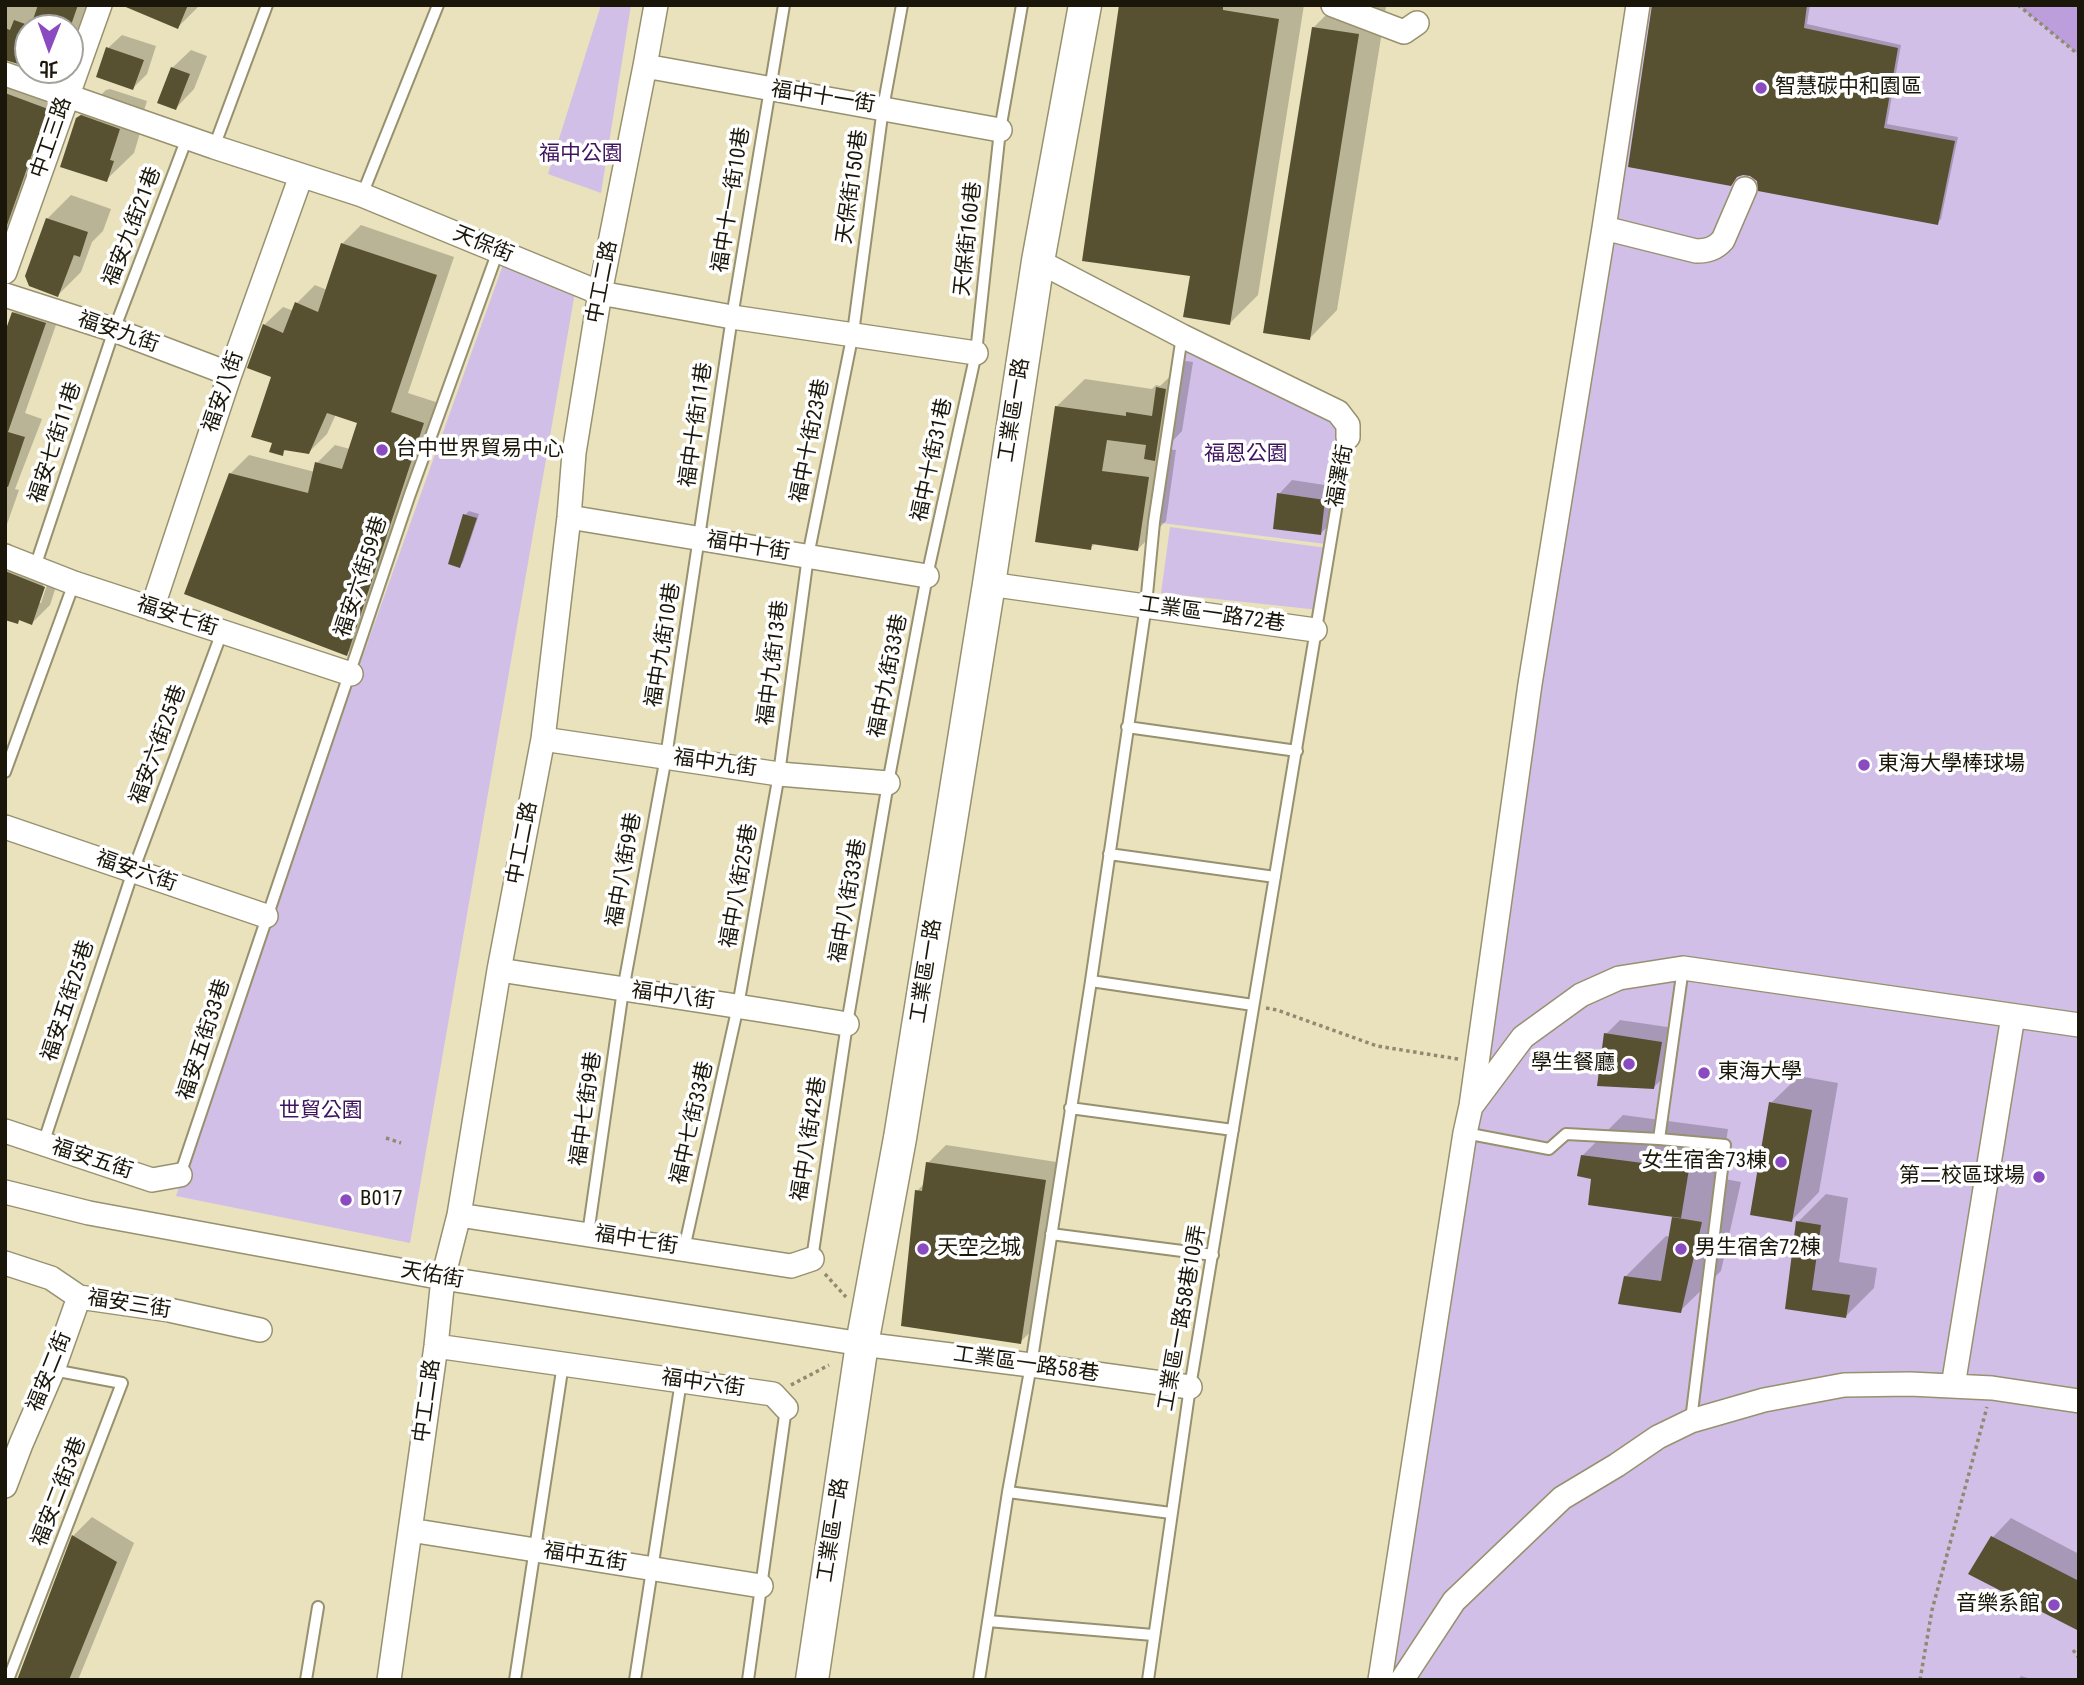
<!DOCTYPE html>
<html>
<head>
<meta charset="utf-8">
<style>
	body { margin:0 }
	#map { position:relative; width:2084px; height:1685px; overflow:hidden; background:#e9e2bd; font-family:"Roboto Condensed","Noto Sans TC",sans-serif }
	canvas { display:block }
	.frame { position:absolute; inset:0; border:7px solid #1a170a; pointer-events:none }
	.north { position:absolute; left:14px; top:14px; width:70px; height:70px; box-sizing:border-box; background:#fff; border:2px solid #a3a29d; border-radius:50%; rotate:181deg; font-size:19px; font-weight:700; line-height:28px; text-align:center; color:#1a170a }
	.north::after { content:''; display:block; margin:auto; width:24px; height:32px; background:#8a4ac0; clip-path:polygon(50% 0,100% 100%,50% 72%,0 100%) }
</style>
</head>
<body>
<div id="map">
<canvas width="2084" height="1685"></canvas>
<div class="frame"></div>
<div class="north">北</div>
</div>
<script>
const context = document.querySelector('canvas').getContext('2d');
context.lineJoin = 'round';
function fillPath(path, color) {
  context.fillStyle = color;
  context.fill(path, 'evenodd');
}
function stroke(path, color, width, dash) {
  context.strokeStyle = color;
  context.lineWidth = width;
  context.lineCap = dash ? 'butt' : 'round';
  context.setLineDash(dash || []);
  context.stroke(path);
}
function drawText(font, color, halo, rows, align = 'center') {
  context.font = font + ' "Roboto Condensed","Noto Sans TC",sans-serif';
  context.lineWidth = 7;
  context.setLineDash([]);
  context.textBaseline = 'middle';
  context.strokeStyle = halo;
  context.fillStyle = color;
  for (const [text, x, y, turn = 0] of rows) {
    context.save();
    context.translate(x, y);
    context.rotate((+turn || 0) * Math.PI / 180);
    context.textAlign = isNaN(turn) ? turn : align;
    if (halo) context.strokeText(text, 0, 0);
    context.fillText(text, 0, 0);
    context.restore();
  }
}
const green = new Path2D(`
	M601,5H631L601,193L548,174Z
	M1641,5H2018L2079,55V1680H1380Z
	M504,262L575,292L410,1243L176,1196L290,859Z
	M1182,336L1348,425L1333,545L1154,522Z
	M1170,527L1327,548L1319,610L1161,593Z`);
const forest = new Path2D(`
	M2018,5H2079V55Z`);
const shadow = new Path2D(`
	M5,5H96L70,65V28H28V65L5,59Z
	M125,5H200L178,27Z
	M1120,5H1304L1258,295L1230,323L1192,274Z
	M1336,5L1386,7L1337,310L1310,338L1313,28Z
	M1653,5H1810L1807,24L1901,45L1887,124L1958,137L1941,219L1937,223L1758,180Z
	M122,35L156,46L147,74L133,88L108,48Z
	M191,50L207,56L194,89L176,108L172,68Z
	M5,70L64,92L5,249Z
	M42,70H65L59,76Z
	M110,89L147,101L137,132L140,133L134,153L106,180L77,118L106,90Z
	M71,195L111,209L103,231L92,242L81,272L58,295L47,219Z
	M361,225L454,257L408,393L442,404L365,636L346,654L230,474L249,455L315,472L317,463L335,445L350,449L359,422L336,414L327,434L309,452L287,448L282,454L274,442L273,376L264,325L283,307L294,311L297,303L315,285L327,290L342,244Z
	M32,295L63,305L25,413L42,419L15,489L19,490L5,530V338L14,313Z
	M1186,361L1193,362L1182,431L1165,449L1176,450L1166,521L1138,549L1096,543L1090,548L1057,406L1085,379L1152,389L1156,385L1160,386Z
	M1292,480L1338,487L1334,520L1320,534L1279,494Z
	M469,511L479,514L463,562L459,566L465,515Z
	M5,542L11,544L18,551L62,568L50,605L32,623L20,619L18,622L5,618ZM46,578L49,579L41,603H37Z
	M1620,1020L1674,1028L1667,1074L1653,1088L1606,1034Z
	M1799,1076L1838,1083L1819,1192L1792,1220L1771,1103Z
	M1623,1115L1728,1129L1721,1176L1719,1178L1741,1182L1721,1271L1680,1311L1625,1277L1666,1236L1670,1237L1674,1218L1676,1216L1593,1177L1583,1155Z
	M946,1145L1063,1163L1038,1325L1020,1342L917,1191L925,1183L928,1163Z
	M1826,1194L1848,1198L1839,1262L1877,1268L1874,1288L1846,1316L1787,1308L1798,1222Z
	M92,1517L134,1543L78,1680H18L74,1535Z
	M2011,1518L2079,1554V1633L2077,1628L1993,1537Z
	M2021,1676L2034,1680H2018Z`);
const building = new Path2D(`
	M38,5H78L70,28H30Z
	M121,5H188L178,29Z
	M1119,5H1223V10L1279,19L1230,325L1183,317L1190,276L1082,261Z
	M1652,5H1807L1804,28L1898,48L1884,128L1955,141L1938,225L1758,191L1757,181L1750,176L1743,175L1737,177L1731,186L1628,167Z
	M14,20L28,25V67L5,60V28L10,30Z
	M1312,27L1359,34L1310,340L1263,333Z
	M106,47L144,60L133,90L96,77Z
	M171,67L190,74L176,110L157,103Z
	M5,93L48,109L7,225L5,224Z
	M81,115L120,129L110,160L114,161L107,182L60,167L76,118Z
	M46,218L88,232L80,257L74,255L58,297L29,286L25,276Z
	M341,243L437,275L391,412L424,423L347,656L184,594L229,473L308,493L315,462L342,469L357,423L327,413L309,454L284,450L283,456L269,452L272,443L251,437L271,377L247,368L263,324L283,333L295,302L318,312Z
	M12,312L46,323L8,432L25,437L8,487L5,486V332Z
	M1156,387L1166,389L1155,461L1144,459L1146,445L1107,440L1102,471L1149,477L1138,551L1092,544L1091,550L1035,542L1055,406L1126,416V412L1152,416Z
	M1277,493L1325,500L1321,535L1273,529Z
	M463,514L477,518L460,568L448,564Z
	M5,571L45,587L32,625L19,620L18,624L5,620Z
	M1604,1033L1662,1042L1654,1089L1597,1086Z
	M1769,1102L1812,1110L1792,1222L1750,1215Z
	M1581,1155L1689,1169L1681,1218L1588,1205L1591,1179L1577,1176Z
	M926,1162L1046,1180L1021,1344L901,1326L915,1190L922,1191Z
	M1672,1217L1702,1222L1681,1313L1618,1304L1624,1276L1661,1281Z
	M1796,1221L1821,1225L1812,1290L1850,1295L1846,1318L1785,1309Z
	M72,1535L117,1562L69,1680H17Z
	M1991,1536L2079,1581V1631L1968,1574Z`);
const path = new Path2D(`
	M2018,5L2079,55
	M1266,1008L1277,1010L1377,1046L1458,1059
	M386,1138L401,1143
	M825,1274L846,1297
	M791,1385L829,1365
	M2073,1650L2079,1658
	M1920,1680L1932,1610L1987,1407`);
const lane = new Path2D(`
	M214,147L267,5
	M362,195L438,5
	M35,567L114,330L187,138
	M1127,727L1297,751
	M5,772L74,583
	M1109,854L1275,877
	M1091,981L1253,1005
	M1070,1108L1233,1130
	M1465,1133L1549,1149L1566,1134L1659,1139L1683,968
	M1659,1139L1725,1145L1691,1420
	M43,1144L133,871L222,632
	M180,1175L409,497L498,251
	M588,1234L623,990L666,757L732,317L784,5
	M1051,1234L1213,1255
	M684,1249L738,1006L779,774L808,556L853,333L883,108L902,5
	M812,1259L847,1024L888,783L927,576L976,353L1000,130L1022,5
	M1008,1492L1171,1513
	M988,1621L1153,1635
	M8,1680L122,1383L53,1370
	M306,1680L318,1607
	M515,1680L563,1364
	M635,1680L681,1381
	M748,1680L786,1408
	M979,1680L1008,1492L1031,1365L1091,981L1146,605L1154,522L1182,336
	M1148,1680L1190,1387L1348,437`);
const street = new Path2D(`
	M1333,5L1404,32L1417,23
	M645,66L1000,130
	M5,74L214,147L362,195L600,293L732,317L976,353
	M1604,228L1696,251C1707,251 1715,249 1723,240L1745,189
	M1038,261L1182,336L1338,412L1348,425V437
	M5,272L100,5
	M5,295L114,330L230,374
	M569,517L927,576
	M5,556L74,583L351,674
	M989,584L1315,630
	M152,609L230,374L301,176
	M543,739L779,774L888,783
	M5,827L266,916
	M499,970C615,988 731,1004 847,1024
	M1473,1104L1523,1037L1581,995L1619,978L1683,968L2079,1025
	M5,1131L152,1180L180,1175
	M5,1192L89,1213L443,1278L862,1344L1031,1365L1190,1387
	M459,1215L791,1266L812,1259
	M5,1263L51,1278L79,1297L169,1310L260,1330
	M436,1346L773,1394L786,1408
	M1953,1386L2013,1016
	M5,1486L21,1444L53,1370L79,1297
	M410,1530L761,1586
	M389,1680L436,1346L443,1278L459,1215L499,970L543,739L569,517L574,453L600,293L645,66L656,5
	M1380,1680L1465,1133L1471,1106L1530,684L1604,228L1638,5
	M1402,1680L1454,1601L1562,1498L1617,1465L1658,1437L1691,1421L1764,1400L1844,1385L1910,1384L1992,1388L2079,1401`);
const secondary = new Path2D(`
	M812,1680L862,1344L900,1138L989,584L1038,261L1085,5`);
const markers = [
	[1761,88,7,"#8a4ac0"],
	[382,450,7,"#8a4ac0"],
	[1864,765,7,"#8a4ac0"],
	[1629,1064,7,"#8a4ac0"],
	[1704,1073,7,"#8a4ac0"],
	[1781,1162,7,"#8a4ac0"],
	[2039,1177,7,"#8a4ac0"],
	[346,1200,7,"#8a4ac0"],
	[923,1249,7,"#8a4ac0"],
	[1681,1249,7,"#8a4ac0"],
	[2054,1605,7,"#8a4ac0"]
];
const poiNames = [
	["智慧碳中和園區",1775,88],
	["台中世界貿易中心",396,450],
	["東海大學棒球場",1878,765],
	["學生餐廳",1615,1064,"right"],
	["東海大學",1718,1073],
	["女生宿舍73棟",1767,1162,"right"],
	["第二校區球場",2025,1177,"right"],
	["B017",360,1200],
	["天空之城",937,1249],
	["男生宿舍72棟",1695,1249],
	["音樂系館",2040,1605,"right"]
];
const streetNames = [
	["福中十一街",823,98,9],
	["中工三路",52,138,-71],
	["天保街150巷",853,187,-82],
	["福中十一街10巷",732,200,-81],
	["福安九街21巷",133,227,-69],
	["天保街160巷",969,239,-84],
	["天保街",483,245,22],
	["中工二路",603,282,-79],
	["福安九街",118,333,19],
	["福安八街",224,392,-71],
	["工業區一路",1015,410,-81],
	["福中十街11巷",697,425,-82],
	["福中十街23巷",811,441,-79],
	["福安七街11巷",56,443,-72],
	["福中十街31巷",933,460,-78],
	["福澤街",1341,476,-80],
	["福中十街",748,547,9],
	["福安六街59巷",362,577,-72],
	["工業區一路72巷",1212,615,8],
	["福安七街",177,617,18],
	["福中九街10巷",664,645,-81],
	["福中九街13巷",774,663,-83],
	["福中九街33巷",889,676,-79],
	["福安六街25巷",159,745,-70],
	["福中九街",715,764,8],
	["中工二路",523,843,-79],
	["福中八街9巷",625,870,-80],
	["福安六街",136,872,19],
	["福中八街25巷",740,886,-80],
	["福中八街33巷",849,901,-80],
	["工業區一路",927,971,-81],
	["福中八街",673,997,8],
	["福安五街25巷",69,1001,-72],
	["福安五街33巷",205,1040,-72],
	["福中七街9巷",587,1109,-82],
	["福中七街33巷",693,1123,-77],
	["福中八街42巷",810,1139,-81],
	["福安五街",92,1160,18],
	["福中七街",636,1241,9],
	["天佑街",432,1276,10],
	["福安三街",129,1305,9],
	["工業區一路58巷10弄",1183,1318,-80],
	["工業區一路58巷",1026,1365,8],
	["福安二街",50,1372,-68],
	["福中六街",703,1384,8],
	["中工二路",428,1401,-82],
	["福安二街3巷",60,1492,-69],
	["工業區一路",834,1530,-81],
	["福中五街",585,1558,9]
];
const parkNames = [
	["福中公園",581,155],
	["福恩公園",1246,455],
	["世貿公園",321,1112]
];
fillPath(green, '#d2bfe7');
fillPath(forest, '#bc9edc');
fillPath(shadow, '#0003');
fillPath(building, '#575131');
stroke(lane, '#97916f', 14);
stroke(street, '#97916f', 26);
stroke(secondary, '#97916f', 35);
stroke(path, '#908b70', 3.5, [3.5, 3.5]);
stroke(lane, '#fff', 10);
stroke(street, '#fff', 23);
stroke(secondary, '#fff', 32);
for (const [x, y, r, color] of markers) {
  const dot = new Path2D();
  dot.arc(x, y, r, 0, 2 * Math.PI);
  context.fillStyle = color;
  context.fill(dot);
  stroke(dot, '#fff', 2.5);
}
drawText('21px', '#1a170a', '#fff', poiNames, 'left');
drawText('21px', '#1a170a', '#fff', streetNames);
drawText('21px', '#3e145e', '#fff', parkNames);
</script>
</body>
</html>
